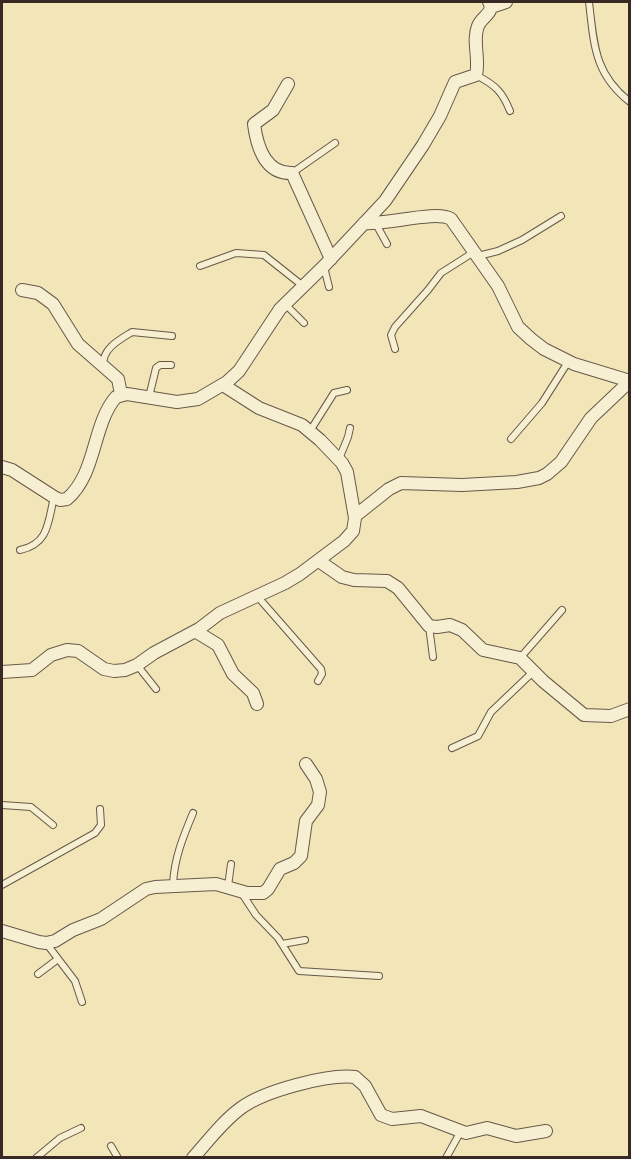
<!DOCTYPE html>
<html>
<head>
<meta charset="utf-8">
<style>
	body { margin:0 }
	#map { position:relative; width:631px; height:1159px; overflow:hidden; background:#f2e6b9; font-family:Alegreya,serif }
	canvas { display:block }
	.frame { position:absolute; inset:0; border:3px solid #392924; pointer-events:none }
</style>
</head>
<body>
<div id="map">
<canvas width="631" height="1159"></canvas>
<div class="frame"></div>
</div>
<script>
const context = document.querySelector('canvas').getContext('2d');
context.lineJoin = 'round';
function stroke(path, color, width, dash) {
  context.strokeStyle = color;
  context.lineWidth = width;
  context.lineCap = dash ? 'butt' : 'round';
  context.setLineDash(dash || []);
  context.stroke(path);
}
const lane = new Path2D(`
	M589,2C594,44 594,74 630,102
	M476,75C495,85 502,91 510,111
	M292,173L335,143
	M376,224L387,244
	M478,256L498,251L522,240L561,216
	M200,266L236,253L264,255L303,286
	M324,267L329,287
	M285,304L304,323
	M395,349L391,335L395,327L428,290L441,273L474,252
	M103,365C103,348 119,340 132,332L172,336
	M149,397L156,368L160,365H171
	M310,431L334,393L347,390
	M511,439L542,403L568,362
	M339,459L348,437L350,428
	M20,550C49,544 48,522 54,497
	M257,596L321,669L322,674L318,681
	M429,626L433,657
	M520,658L562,610
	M137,665L156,689
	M452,748L478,736L491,712L534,671
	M2,805L31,807L53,825
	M2,885L95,833L101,825L100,809
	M173,885C174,859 183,837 193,813
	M228,886L231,864
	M241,892L256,915L278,938L299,971L379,976
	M46,943L75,981L82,1002
	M282,944L305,940
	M38,974L58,959
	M111,1146L118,1158
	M36,1158L60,1138L81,1128
	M446,1158L461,1131`);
const street = new Path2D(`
	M491,7L506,2
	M288,84L273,110L254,124C257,147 265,174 292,173L331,259
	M364,223C387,225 436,210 451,219L498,286L518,327L531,339L544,349L574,364L630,381
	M22,290L38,293L53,304L78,344L118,379L121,394
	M2,467L12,470L54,497L60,500L67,499C97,473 92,425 116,397L127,394L177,402L198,399L227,382L239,371L280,309L324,266L385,201L423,145L440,116L455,82L476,75C480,60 472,40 478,26C482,16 495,13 489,2
	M355,516L389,489L401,483L462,485L517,482L539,478L547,474L561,462L591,418L630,381
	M319,561L342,577L354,580L387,581L398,588L429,626L437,627L450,625L462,630L483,650L520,658L543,681L584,715L611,716L630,709
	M195,631L218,645L233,674L253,693L257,704
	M2,672L32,670L51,655L67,650L78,651L104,669L114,671L125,670L137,665L154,653L199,629L220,613L285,583L300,574L344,541L353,531L355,518L347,472L342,463L320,440L302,425L259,408L223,385
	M2,931L39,942L46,943L55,941L73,930L101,919L146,889L155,887L216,884L247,893H263L268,889L280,869L294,863L301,856L306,821L318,805L320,792L316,779L306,764
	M193,1158C208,1141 223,1121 241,1108C264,1091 327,1074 355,1077L365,1086L381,1115L392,1119L421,1116L466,1133L487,1128L516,1136L546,1131`);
stroke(lane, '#675849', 8);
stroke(street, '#675849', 14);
stroke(lane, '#f7efd2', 6);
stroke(street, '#f7efd2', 12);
</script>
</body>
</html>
